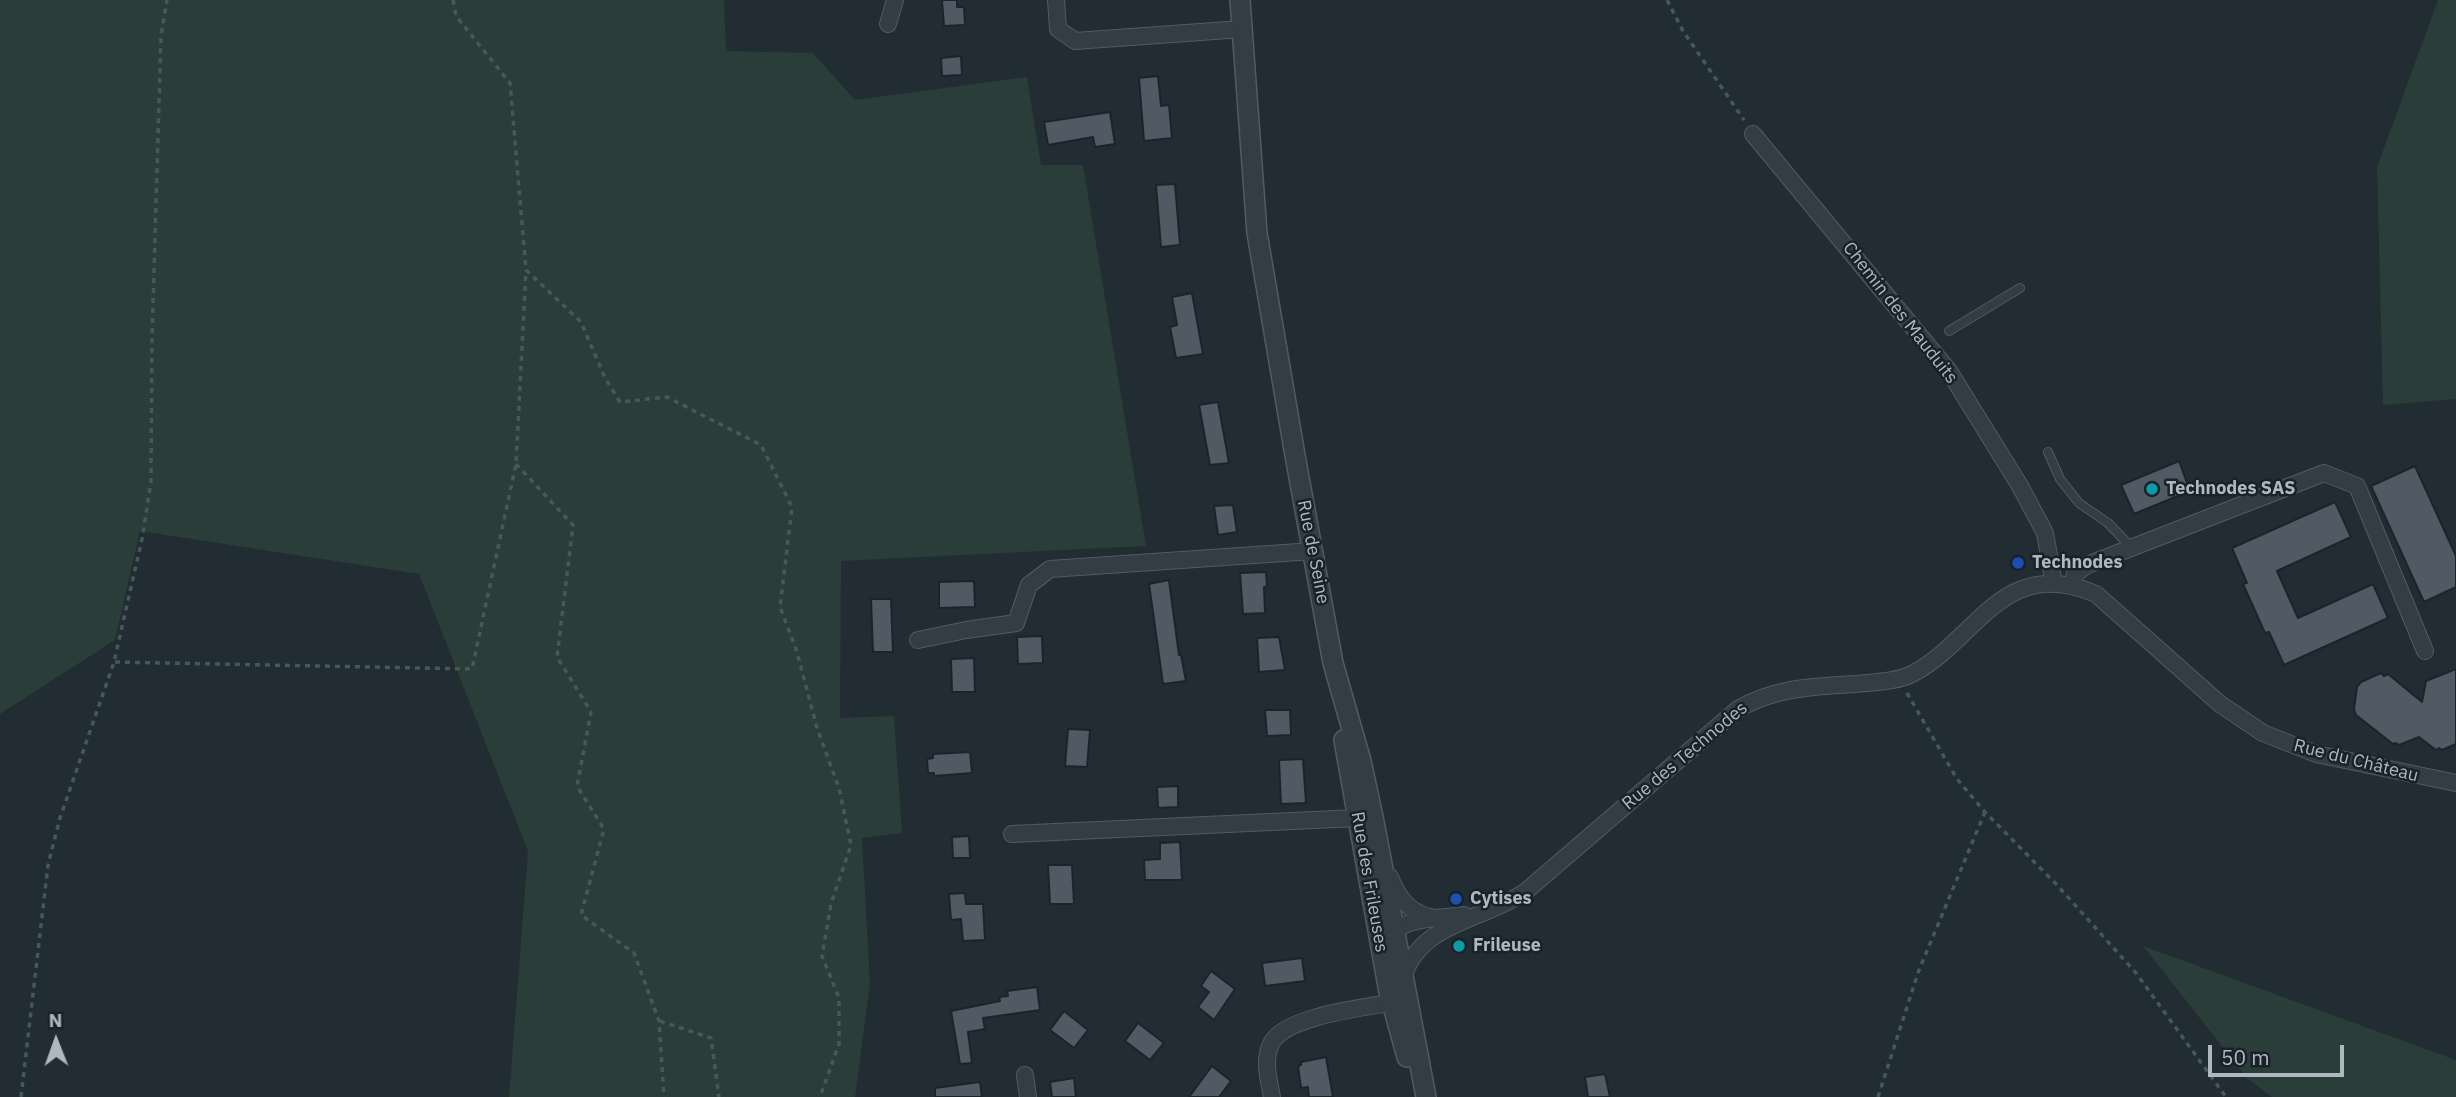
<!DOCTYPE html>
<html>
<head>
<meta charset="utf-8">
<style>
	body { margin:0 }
	#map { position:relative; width:2456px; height:1097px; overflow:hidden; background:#212c33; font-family:"IBM Plex Sans",sans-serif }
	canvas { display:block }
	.north { position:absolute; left:21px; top:1006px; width:70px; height:70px; -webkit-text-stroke:5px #1a2228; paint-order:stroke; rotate:359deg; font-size:19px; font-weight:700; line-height:28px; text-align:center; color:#afb8c1 }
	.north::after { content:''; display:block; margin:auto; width:24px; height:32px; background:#afb8c1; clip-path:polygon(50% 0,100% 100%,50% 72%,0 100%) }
	.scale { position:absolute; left:2208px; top:1045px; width:136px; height:32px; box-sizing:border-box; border:4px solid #afb8c1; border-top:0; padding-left:9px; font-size:21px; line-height:24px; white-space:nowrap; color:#afb8c1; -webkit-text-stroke:5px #1a2228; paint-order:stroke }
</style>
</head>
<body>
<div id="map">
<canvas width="2456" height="1097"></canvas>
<div class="north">N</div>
<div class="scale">50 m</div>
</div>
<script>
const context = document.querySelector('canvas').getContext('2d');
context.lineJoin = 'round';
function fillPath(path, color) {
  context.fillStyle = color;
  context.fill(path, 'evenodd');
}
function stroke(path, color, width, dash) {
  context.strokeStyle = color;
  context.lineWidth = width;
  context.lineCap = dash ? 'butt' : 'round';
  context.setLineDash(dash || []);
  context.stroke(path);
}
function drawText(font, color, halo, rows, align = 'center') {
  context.font = font + ' "IBM Plex Sans",sans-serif';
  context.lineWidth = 5;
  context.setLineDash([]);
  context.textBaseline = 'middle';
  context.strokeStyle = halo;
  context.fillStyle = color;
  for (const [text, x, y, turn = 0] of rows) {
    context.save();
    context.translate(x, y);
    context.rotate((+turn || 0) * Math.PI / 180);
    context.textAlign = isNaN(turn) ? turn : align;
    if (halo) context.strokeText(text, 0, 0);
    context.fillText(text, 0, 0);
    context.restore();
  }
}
const green = new Path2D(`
	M0,0H724L726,51L813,53L855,100L1027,77L1041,165H1083L1146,546L841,561L840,718L894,716L902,833L862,838L870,984L855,1097H509L528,851L419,574L140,531L115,640L0,714Z
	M2438,0H2456V399L2383,405L2377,167Z
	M2143,946L2456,1060V1097H2272L2247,1078Z`);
const building = new Path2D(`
	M942,0H957V7H964L965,25L944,26Z
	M961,56L962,75L942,76L941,58Z
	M1158,76L1161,106L1169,105L1172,138L1144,141L1139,78Z
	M1110,112L1115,144L1095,147L1093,137L1048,145L1044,122Z
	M1175,184L1180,245L1161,247L1156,185Z
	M1192,293L1203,354L1176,358L1170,327L1177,325L1172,297Z
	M1218,402L1229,463L1210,465L1199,405Z
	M2179,461L2190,491L2134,514L2121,485Z
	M2415,466L2456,556V587L2424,602L2371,486Z
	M2335,502L2351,537L2277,571L2298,618L2373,584L2388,618L2284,665L2269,632L2265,633L2243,584L2247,583L2232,548Z
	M1233,505L1237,532L1218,535L1214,506Z
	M1266,572L1267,586L1264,587L1265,613L1243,614L1240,573Z
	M1169,580L1179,655H1181L1186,681L1163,684L1149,584Z
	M974,581L975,607L939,608V582Z
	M871,599H891L893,652H873Z
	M1042,636L1043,663L1018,664L1017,637Z
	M1279,637L1285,670L1259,672L1257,638Z
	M974,658L975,692H952L951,659Z
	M2456,669V744L2442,750L2439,748L2436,750L2419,737L2399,745L2396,743L2393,744L2356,715L2354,709L2357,687L2361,682L2381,673L2384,676L2388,674L2422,702L2426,681Z
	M1265,710H1290L1291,735L1267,736Z
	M1068,729L1090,730L1087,767L1065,766Z
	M970,752L972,773L934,776V773H928L927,759L933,758V754Z
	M1303,759L1306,803L1281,804L1279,760Z
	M1178,786V807L1158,808L1157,787Z
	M969,836L970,858H953L952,837Z
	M1180,842L1182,880H1145L1144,860L1160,859V843Z
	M1048,865H1072L1074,904H1050Z
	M965,893L966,904H983L985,940L963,941L961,919L951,920L949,894Z
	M1302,958L1305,981L1265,986L1262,963Z
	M1211,971L1235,989L1214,1020L1198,1007L1209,992L1201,986Z
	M1037,987L1040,1010L983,1018L985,1029L968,1032L972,1063L960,1064L951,1011L1000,1001L999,997L1008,996L1007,991Z
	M1064,1011L1088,1030L1074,1048L1050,1030Z
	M1138,1023L1164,1043L1150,1060L1125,1041Z
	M1326,1057L1333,1097H1309L1308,1087L1301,1088L1298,1066L1301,1065V1062Z
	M1212,1066L1231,1081L1219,1097H1189Z
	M1605,1074L1610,1097H1588L1585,1077Z
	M1074,1078L1076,1097H1052L1050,1082Z
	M980,1082L982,1097H935V1088Z`);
const path = new Path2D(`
	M453,0L456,16L510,83L526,270L581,322L605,378L620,402L667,397L761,445L792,507L780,607L797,652L817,728L839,788L851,845L831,904L822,956L839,998V1044L820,1097
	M1667,0L1683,31L1744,120
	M516,464L573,525L557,657L591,712L577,786L604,829L581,915L634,953L659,1021L664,1097
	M115,662L472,669L516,464L526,270
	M1907,693L1957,779L1985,812L2057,885L2136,973L2226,1097
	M660,1021L711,1038L719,1097
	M21,1097L48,865L60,818L114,662L142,539L151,482L152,339L161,36L167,0
	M1878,1097L1919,970L1985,812`);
const service = new Path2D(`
	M1949,331L2020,288
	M2048,452L2060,479L2079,503L2108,523L2132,548`);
const minor = new Path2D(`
	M1056,0L1058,29L1075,41L1242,29
	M888,24L895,0
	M1753,134L1949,371L2020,486L2045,533L2054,584
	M2072,586L2075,574L2087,565L2324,473L2357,486L2425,651
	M918,640L966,630L1016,623L1029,585L1050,569L1313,551
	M1012,834L1357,818
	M1390,877C1398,897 1409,913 1431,917
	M1387,938C1405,916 1438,919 1464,915
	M1403,978C1420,922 1482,921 1525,892L1738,709C1777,687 1812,687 1856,684C1875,682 1897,682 1914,673C1980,636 2003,555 2096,594L2220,704L2263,733L2316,754L2456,783
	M1025,1075L1028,1097
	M1272,1097C1269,1080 1263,1061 1271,1044C1284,1015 1371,1007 1401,1001`);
const tertiary = new Path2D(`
	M1240,0L1257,233L1296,461L1333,663L1361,761L1374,822L1426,1097
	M1344,740L1389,992L1407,1057`);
const markers = [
	[2152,489,7,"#0f9aa8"],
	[2018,563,7,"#1a4fb4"],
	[1456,899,7,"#1a4fb4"],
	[1459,946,7,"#0f9aa8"]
];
const streetNames = [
	["Chemin des Mauduits",1900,313,52],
	["Rue de Seine",1313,552,79],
	["Rue des Technodes",1685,756,-40],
	["Rue du Château",2356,761,14],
	["Rue des Frileuses",1369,882,80]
];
const poiNames = [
	["Technodes SAS",2166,489],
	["Technodes",2032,563],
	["Cytises",1470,899],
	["Frileuse",1473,946]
];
fillPath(green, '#2a3d39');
fillPath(building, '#4f5a64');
stroke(building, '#1c242a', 2);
stroke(service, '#525b62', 10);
stroke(minor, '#525b62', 18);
stroke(tertiary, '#525b62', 22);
stroke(path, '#485857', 3.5, [5, 5]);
stroke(service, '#343d44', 8);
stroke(minor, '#343d44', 16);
stroke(tertiary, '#343d44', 19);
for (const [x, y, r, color] of markers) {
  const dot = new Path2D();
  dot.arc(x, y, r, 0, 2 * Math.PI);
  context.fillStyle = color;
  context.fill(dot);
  stroke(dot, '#1a2228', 2.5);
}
drawText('18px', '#afb8c1', '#1a2228', streetNames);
drawText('bold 18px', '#afb8c1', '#1a2228', poiNames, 'left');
</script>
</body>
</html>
